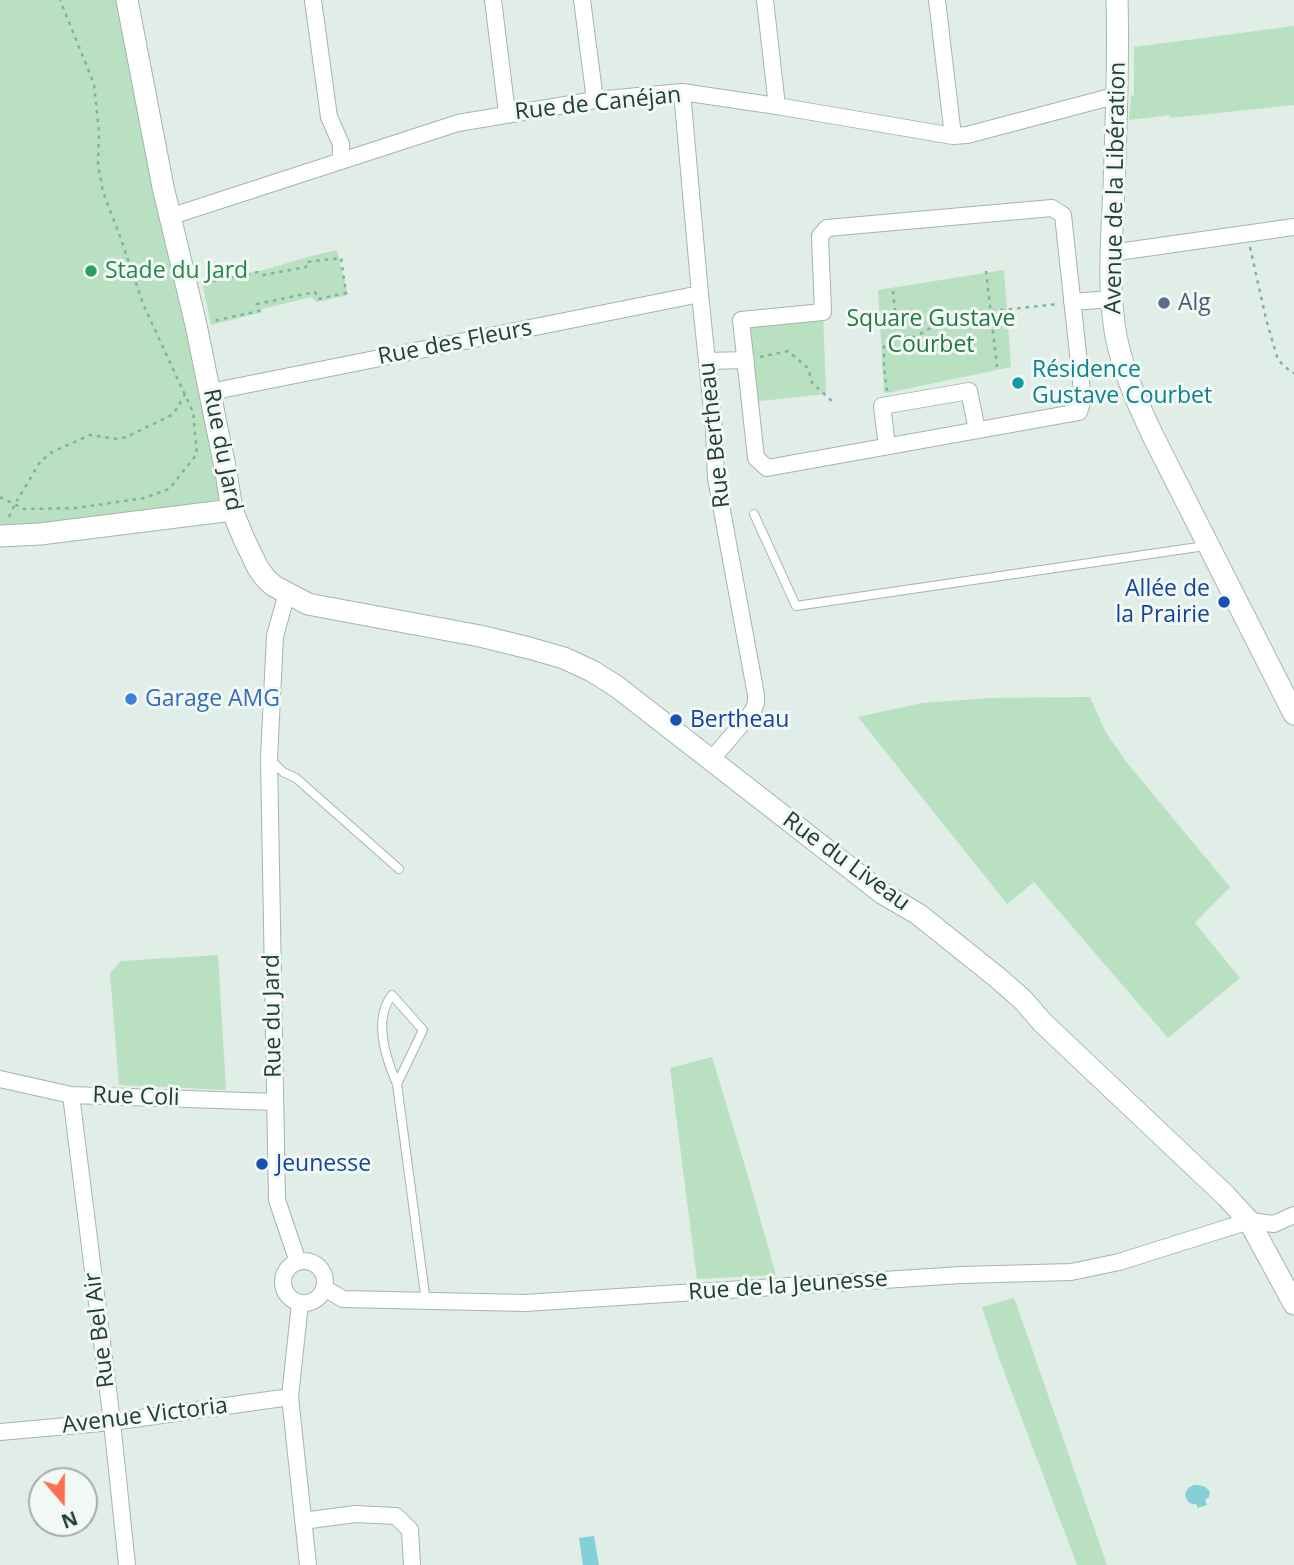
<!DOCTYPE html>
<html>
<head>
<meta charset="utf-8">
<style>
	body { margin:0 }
	#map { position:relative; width:1294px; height:1565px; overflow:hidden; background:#e1ede7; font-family:"Open Sans",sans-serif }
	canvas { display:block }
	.north { position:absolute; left:28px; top:1467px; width:70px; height:70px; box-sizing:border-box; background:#f2f9f5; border:2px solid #9eafa8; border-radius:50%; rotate:160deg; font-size:19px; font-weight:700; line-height:28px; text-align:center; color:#203f35 }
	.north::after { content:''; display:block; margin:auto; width:24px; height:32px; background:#fb7051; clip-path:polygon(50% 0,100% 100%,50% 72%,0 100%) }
</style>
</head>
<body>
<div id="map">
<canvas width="1294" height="1565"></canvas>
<div class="north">N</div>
</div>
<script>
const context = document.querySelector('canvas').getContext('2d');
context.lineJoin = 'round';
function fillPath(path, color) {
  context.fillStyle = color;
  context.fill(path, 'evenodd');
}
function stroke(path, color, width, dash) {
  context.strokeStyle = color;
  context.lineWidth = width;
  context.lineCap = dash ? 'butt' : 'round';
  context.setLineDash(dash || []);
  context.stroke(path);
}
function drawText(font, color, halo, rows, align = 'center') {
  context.font = font + ' "Open Sans",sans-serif';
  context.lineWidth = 6;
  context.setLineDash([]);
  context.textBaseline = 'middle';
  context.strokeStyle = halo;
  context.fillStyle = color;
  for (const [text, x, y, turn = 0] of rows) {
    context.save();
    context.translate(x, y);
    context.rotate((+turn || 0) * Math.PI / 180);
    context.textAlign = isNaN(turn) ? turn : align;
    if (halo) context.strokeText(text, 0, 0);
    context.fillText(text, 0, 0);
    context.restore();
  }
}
const green = new Path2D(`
	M0,0H127L232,510L6,536L0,522Z
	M1294,26V105L1170,118V115L1129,120L1131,96L1134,95V47Z
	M337,250L348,295L317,302L312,297L262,309V312L211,325L202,282L264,270L311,256Z
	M1004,270L1011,367L887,393L884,392L878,290Z
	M823,312L826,394L751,402L741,320Z
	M1090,697L1105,731L1127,763L1230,887L1195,923L1240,978L1168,1038L1034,882L1007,904L858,717L922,703L989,698Z
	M218,955L226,1090L119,1085L110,973L121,961Z
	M712,1057L745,1166L776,1275L697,1279L670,1068Z
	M1014,1298L1023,1323L1107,1565H1077L999,1358L982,1307Z`);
const water = new Path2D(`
	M1194,1485C1202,1485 1206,1486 1210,1492L1209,1497L1205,1500L1207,1505L1198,1508L1196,1504C1189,1505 1187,1501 1185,1494L1188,1488Z
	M594,1536L599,1565H583L579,1538Z`);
const path = new Path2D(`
	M1250,247L1266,319L1278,360L1292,373H1294
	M986,271L997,367
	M205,283L258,272L263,275L306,267V262L341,258L346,293L318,299L315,292L257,304L259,311L213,321
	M893,291L898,337
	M760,357L788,351L808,368L812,383L833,402
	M887,391L884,368V345L899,337H915L944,320L974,313L1058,304
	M0,497L24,509L76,508L144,498L169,489L197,454L193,412L143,304L120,236L103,192L98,164L99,132L94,84L60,0
	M9,517L15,504L40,462L52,452L90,435L118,439L126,437L170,416L176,410L185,394`);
const service = new Path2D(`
	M754,514L796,606L1205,546
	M271,760L283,772L296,778L399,869
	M397,1084L423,1030L392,995C373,1019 386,1059 397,1084L426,1302`);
const minor = new Path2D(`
	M313,0L329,117L341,144V161
	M493,0L507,113
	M582,0L595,100
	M765,0L777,106
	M937,0L953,136
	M682,92L700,294L714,429L716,478L756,695V703L753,711L711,760
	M1052,208L1063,215L1083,400L1079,412L767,468L756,458L741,320L823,312L820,236L827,228Z
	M169,217L458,123L595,100L682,92L777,106L953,136L967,135L1118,95
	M1111,253L1294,227
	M1072,302L1111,299
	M708,361L746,360
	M210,392L700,294
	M887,446L882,406L969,391L977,430
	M287,593L275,636L269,758L277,1200L298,1262
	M0,1079L71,1095L275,1102
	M71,1095L112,1422L127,1565
	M283 1282a21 21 0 1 1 42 0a21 21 0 1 1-42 0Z
	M324,1288L343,1299L525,1303L961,1275L1071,1272L1119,1262L1249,1221L1274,1224L1294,1215
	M300,1303L290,1397L308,1565
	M0,1432L112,1422L290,1397
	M303,1521L355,1514L396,1516L410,1530L412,1565`);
const tertiary = new Path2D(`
	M127,0L163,187L196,325L226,472L232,510L244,539L258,568L266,579L274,586L308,604L318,606L480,636L529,648L564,658L592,671L616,686L882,893L918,914L998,978L1023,1000L1043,1023L1226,1196L1249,1221L1294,1304
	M0,536L40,534L232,510`);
const secondary = new Path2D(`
	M1117,0C1119,62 1116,125 1114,187C1112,237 1107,287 1116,336C1123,372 1138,404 1153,436L1294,714`);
const markers = [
	[91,271,7,"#2e9e5b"],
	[1164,303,7,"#5c6f8a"],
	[1018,383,7,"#0f9aa8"],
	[1224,602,7,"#1a4fb4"],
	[131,699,7,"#3f7fe0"],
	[676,720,7,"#1a4fb4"],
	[262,1164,7,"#1a4fb4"]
];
const streetNames = [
	["Rue de Canéjan",598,104,-6],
	["Avenue de la Libération",1116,188,-89],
	["Rue des Fleurs",455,343,-11],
	["Rue Bertheau",715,435,-96],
	["Rue du Jard",222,450,79],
	["Rue du Liveau",846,862,36],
	["Rue du Jard",273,1016,-91],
	["Rue Coli",136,1097,2],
	["Rue de la Jeunesse",788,1286,-4],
	["Rue Bel Air",100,1330,-97],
	["Avenue Victoria",145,1416,-7]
];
const leisureNames = [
	["Stade du Jard",105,271]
];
const serviceNames = [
	["Alg",1178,303]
];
const parkNames = [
	["Square Gustave",931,319],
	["Courbet",931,345]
];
const cultureNames = [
	["Résidence",1032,370],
	["Gustave Courbet",1032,396]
];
const transitNames = [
	["Allée de",1210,589,"right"],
	["la Prairie",1210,615,"right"],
	["Bertheau",690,720],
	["Jeunesse",276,1164]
];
const shopNames = [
	["Garage AMG",145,699]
];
fillPath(green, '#b9e0c1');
fillPath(water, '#86cfd6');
stroke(service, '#a3b5ae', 10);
stroke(minor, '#a3b5ae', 18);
stroke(tertiary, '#a3b5ae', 23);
stroke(secondary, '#a2bcb1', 23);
stroke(path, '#80b39f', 2.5, [3.5, 5]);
stroke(service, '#fff', 8);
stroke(minor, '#fff', 16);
stroke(tertiary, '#fff', 21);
stroke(secondary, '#fff', 21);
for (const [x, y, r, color] of markers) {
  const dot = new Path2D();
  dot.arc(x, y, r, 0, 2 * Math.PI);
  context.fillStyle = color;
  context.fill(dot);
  stroke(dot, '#f2f9f5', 2.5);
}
drawText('23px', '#203f35', '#f2f9f5', streetNames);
drawText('23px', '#27864d', '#f2f9f5', leisureNames, 'left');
drawText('23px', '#4e5e75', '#f2f9f5', serviceNames, 'left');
drawText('23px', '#277942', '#f2f9f5', parkNames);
drawText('23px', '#0d838f', '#f2f9f5', cultureNames, 'left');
drawText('23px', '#164399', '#f2f9f5', transitNames, 'left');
drawText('23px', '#366cbe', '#f2f9f5', shopNames, 'left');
</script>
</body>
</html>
